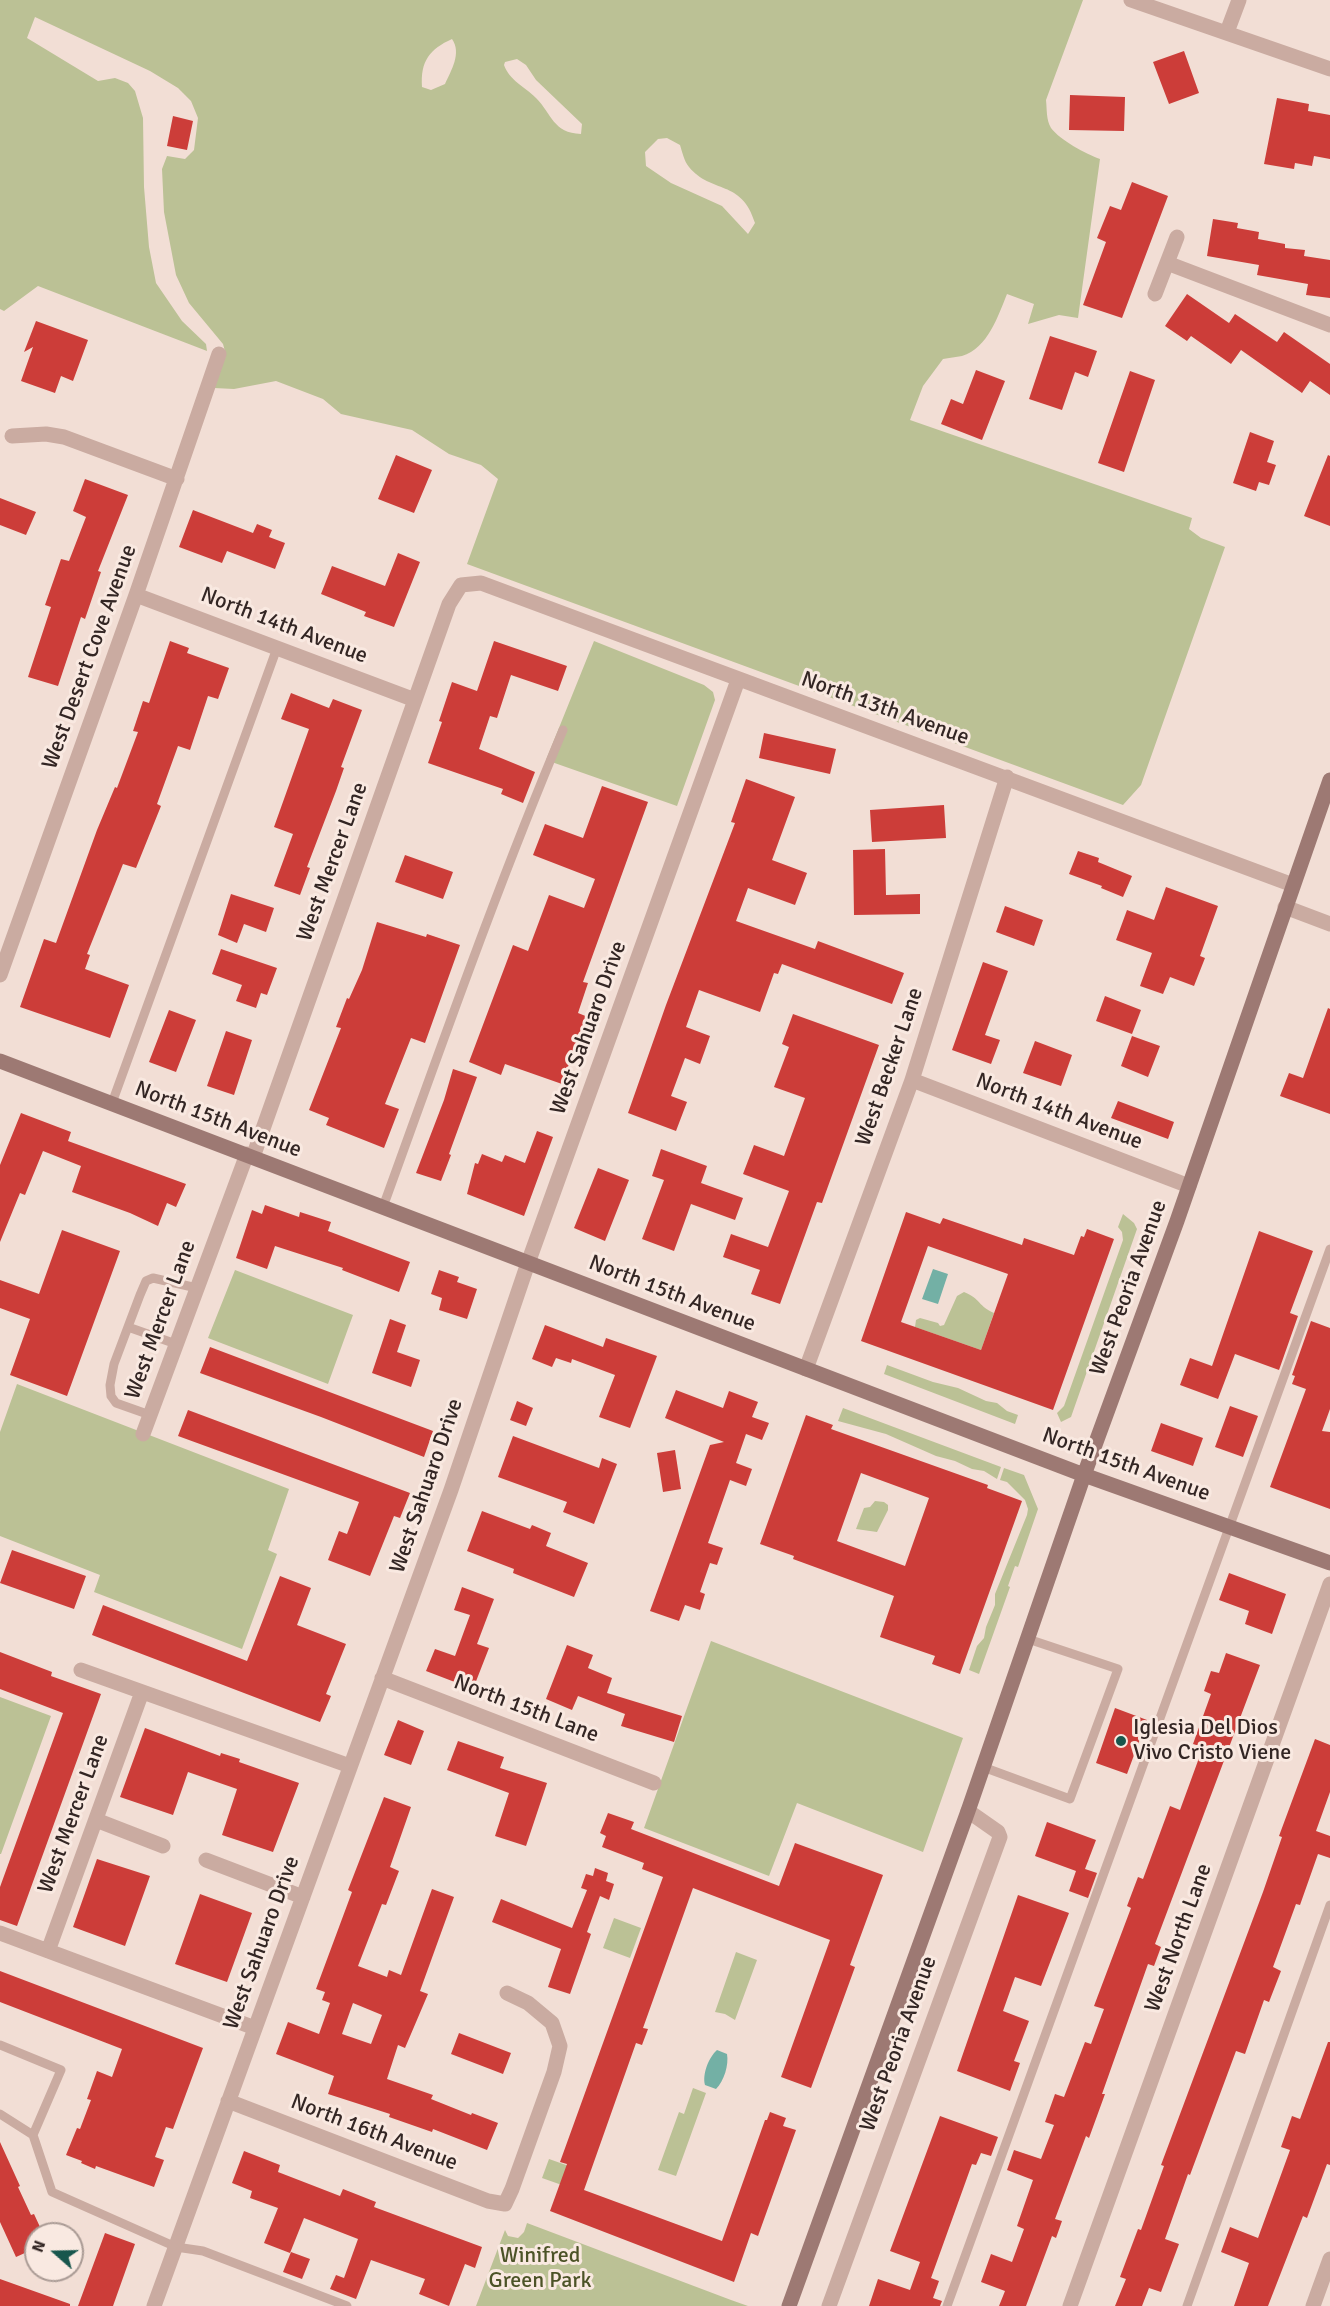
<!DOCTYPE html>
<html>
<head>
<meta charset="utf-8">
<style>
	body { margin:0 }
	#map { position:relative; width:1330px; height:2306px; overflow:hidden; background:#f2ded5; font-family:Signika,sans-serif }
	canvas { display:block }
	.north { position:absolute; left:24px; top:2222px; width:60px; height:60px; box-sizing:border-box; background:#f9e9e1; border:2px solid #aa9b95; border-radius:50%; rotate:290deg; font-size:16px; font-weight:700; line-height:24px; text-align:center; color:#332624 }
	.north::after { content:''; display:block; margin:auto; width:21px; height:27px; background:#18564d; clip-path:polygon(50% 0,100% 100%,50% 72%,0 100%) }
</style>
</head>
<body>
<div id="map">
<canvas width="1330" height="2306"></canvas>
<div class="north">N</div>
</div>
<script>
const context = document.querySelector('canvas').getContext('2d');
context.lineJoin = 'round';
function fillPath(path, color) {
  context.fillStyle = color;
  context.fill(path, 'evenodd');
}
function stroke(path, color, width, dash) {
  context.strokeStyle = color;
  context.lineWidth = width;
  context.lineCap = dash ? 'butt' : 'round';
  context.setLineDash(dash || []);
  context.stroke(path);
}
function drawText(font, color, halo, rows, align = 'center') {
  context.font = font + ' Signika,sans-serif';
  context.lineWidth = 6;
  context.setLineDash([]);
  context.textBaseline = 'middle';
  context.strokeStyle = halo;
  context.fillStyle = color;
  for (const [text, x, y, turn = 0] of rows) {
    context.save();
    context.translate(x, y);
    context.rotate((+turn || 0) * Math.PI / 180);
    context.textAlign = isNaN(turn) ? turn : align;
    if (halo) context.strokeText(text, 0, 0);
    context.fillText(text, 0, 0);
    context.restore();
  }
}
const green = new Path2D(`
	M0,0H1083L1046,100C1047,109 1046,120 1051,128C1060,140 1086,154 1100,159L1078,318L1059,315L1028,324L1034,304L1007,294C998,316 988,348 962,356C956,357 949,358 943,359L923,386L910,420L1192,518L1189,529L1201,538L1225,547L1141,785L1123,805L467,564L498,479L481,465L449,454L412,430L341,414L323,399L276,381L234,389L214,388L226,355L223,344L189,303L176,275L164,212L162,169L167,156L185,159L194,150L198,118L191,101L178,88L150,71L35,17L27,38L98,81L115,78L128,83L135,91L143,118L144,187L149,247L156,283L182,321L206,344L207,351L38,286L4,311L0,309ZM452,39C462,53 451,71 445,84L431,90L422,87C420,61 430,49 452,39ZM517,59L526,65L536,80L582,124L581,134C553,133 552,114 536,98C524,86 510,81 504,65L505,62ZM667,138L680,145C682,151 684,161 689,167C711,194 742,179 755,223L748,234L722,206L671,183L646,166L645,152L658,139Z
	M594,641L704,685L713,692L715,700L677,806L546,760Z
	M1123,1214L1134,1223L1137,1229L1071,1417L1061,1422L1057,1413L1064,1406L1123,1240L1122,1232L1118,1227Z
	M235,1270L353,1315L328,1384L208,1338Z
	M964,1292C980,1298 979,1307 994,1313L981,1350L915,1327L916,1320L920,1318L938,1323L940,1326L944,1325L957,1296Z
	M887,1365L933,1382L958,1388L986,1401L997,1403L1007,1411L1018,1415L1015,1424L884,1374Z
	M17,1384L289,1489L268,1550L277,1554L242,1649L94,1592L100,1575L0,1536V1432Z
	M843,1408L1001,1467L997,1479L984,1471L972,1469L955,1461L936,1456L886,1434L838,1421Z
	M1004,1468L1024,1475L1038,1509L1018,1567L1015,1566L1008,1586L1010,1587L979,1674L969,1670L977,1646L984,1638L986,1627L995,1605V1594L1027,1515L1028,1509L1025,1500L1007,1482L1000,1480Z
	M875,1501L884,1502L888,1505V1510L877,1532L856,1529L864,1508L870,1507Z
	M711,1641L963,1738L923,1852L797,1803L769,1876L644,1828Z
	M0,1697L51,1716L1,1854H0Z
	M614,1918L641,1928L630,1958L603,1948Z
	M736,1952L757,1960L735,2020L725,2014L715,2012Z
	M693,2088L706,2093L676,2176L658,2170L679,2112L684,2114Z
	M549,2159L583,2171L576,2190L542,2178Z
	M527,2223L731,2300L748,2306H476L505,2230L508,2236L518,2238L524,2232Z`);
const water = new Path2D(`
	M933,1269L948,1274L938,1304L922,1299Z
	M717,2050L727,2054C729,2065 724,2081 716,2089L705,2085C702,2074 709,2057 717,2050Z`);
const building = new Path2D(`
	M1184,51L1199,93L1169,104L1153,62Z
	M1070,95L1125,97L1124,131L1069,130Z
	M1277,98L1309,104L1308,111L1330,115V159L1314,156L1312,166L1295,163L1294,169L1264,164Z
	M173,116L193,121L187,150L167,146Z
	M1132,182L1168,196L1122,318L1083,305L1106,242L1097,238L1110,206L1121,210Z
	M1213,219L1238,223L1237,228L1259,232L1258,239L1285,244V248L1305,250L1304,256L1330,260V298L1306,295L1308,284L1257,275L1259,265L1207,256Z
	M1187,294L1229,323L1235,314L1277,342L1284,332L1330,364V395L1310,381L1302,393L1241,350L1231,364L1191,336L1187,341L1165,326Z
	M36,321L88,340L73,381L61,376L55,393L21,381L33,347L24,352Z
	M1050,336L1097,351L1088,377L1075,372L1062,410L1029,399Z
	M976,370L1005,381L982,440L941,424L951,399L963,404Z
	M1130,371L1155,380L1124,472L1098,463Z
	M1250,432L1274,441L1267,462L1276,465L1269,485L1259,482L1256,491L1233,483Z
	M396,455L432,470L414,513L378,499Z
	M1328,455L1330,456V526L1304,516Z
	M85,479L128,495L98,571L101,572L85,619L81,617L58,686L28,677L51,607L45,605L61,559L69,561L86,517L73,511Z
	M0,498L36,512L26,535L0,525Z
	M193,510L253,533L257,524L272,530L269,537L285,543L275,569L227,551L222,563L179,547Z
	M398,553L420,562L394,627L364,616L366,612L321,594L332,566L385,586Z
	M170,641L189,648L187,653L229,668L218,699L208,696L190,750L178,746L157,804L161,806L136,868L123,864L87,954L90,955L85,969L129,985L110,1038L20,1007L44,939L56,943L97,830L115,787L117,788L138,732L133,731L143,701L149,703Z
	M494,641L567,666L558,691L511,675L497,718L490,716L479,749L535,772L523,803L501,794L503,789L428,763L442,722L439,721L452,682L477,691Z
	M291,693L329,708L333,699L362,710L341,767L344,768L336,791L307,867L310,868L300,895L274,886L293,834L274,827L309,729L281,719Z
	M764,733L836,749L830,774L759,758Z
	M746,779L795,797L772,860L807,873L795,905L748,888L736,921L815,949L818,941L904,973L892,1004L782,964L778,974L774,973L760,1012L699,990L686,1027L710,1036L700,1064L685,1058L671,1096L687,1102L676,1131L628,1113L666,1005L735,823L731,822Z
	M602,786L648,802L583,982L588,983L578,1013L593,1019L587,1036L580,1033L562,1084L505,1064L501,1075L469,1062L513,945L528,951L549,895L584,908L595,879L533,855L545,824L583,838Z
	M944,805L946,838L872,842L870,810Z
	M885,849L886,895L920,894V914L854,915L853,850Z
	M1078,851L1099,858L1098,862L1132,876L1123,897L1101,888L1102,886L1069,874Z
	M405,855L453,872L443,899L395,882Z
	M1166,887L1218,906L1200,956L1205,958L1194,986L1170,977L1163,994L1140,986L1152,953L1116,940L1127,910L1154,920Z
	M231,894L274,908L266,932L244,924L237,943L218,935Z
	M1005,906L1043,920L1034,946L996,932Z
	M377,922L426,937L427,934L460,945L425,1043L411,1038L385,1104L399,1109L384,1148L326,1125L329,1118L309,1110L341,1028L336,1027L347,998L349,999L362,970Z
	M221,949L277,968L267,995L261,993L256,1008L236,1001L242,985L212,974Z
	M983,962L1008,971L985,1035L1000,1040L991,1064L952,1050Z
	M1105,996L1141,1010L1132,1034L1096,1021Z
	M1328,1008L1330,1009V1114L1280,1096L1289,1073L1303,1078Z
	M169,1010L196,1020L176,1072L149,1062Z
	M793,1014L879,1045L822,1203L817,1202L780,1304L751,1294L760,1270L723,1257L731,1234L768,1247L789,1191L743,1174L754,1145L784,1156L805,1098L774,1087L789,1047L782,1044Z
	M226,1031L252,1040L234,1095L207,1086Z
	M1132,1036L1160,1046L1148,1077L1121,1066Z
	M1035,1041L1072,1055L1061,1086L1023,1073Z
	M453,1069L477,1077L449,1154L451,1155L441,1181L416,1173L444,1100Z
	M1118,1101L1174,1122L1168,1139L1111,1118Z
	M21,1113L71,1132L68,1141L186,1184L176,1207L167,1203L158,1226L130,1213L72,1192L81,1166L43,1151L25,1195L20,1193L0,1242V1165Z
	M537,1131L553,1137L524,1216L467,1194L475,1163L478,1164L482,1154L502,1162L505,1155L525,1163Z
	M661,1149L707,1166L701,1183L743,1198L735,1220L691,1204L674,1251L642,1239L664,1180L652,1176Z
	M598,1168L629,1180L605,1241L574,1228Z
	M265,1205L299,1217L300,1212L331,1222L328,1231L410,1262L399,1292L342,1270L343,1268L275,1246L267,1269L236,1258L252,1210L262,1214Z
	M906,1212L940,1224L943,1218L1022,1245L1024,1238L1074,1255L1081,1236L1084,1237L1087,1229L1114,1239L1053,1410L861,1341ZM928,1246L1008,1274L981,1350L901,1322Z
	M62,1230L120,1251L67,1396L10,1375L30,1319L0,1308V1280L39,1294Z
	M1259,1231L1313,1251L1290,1313L1298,1316L1279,1370L1235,1354L1218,1399L1180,1385L1190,1358L1212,1366Z
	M439,1270L459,1277L457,1282L477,1289L467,1319L439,1310L442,1298L431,1294Z
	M390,1319L406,1325L397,1352L420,1360L411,1387L372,1373Z
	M1311,1321L1330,1328V1409L1322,1431L1330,1432V1509L1270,1487L1306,1389L1292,1384L1295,1376L1292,1375Z
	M545,1325L603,1347L606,1338L657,1356L630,1428L599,1417L615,1375L572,1359L571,1363L556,1358L552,1367L532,1359Z
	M210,1347L433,1431L424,1457L321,1417L200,1373Z
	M676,1390L723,1408L729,1391L758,1402L752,1417L769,1423L762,1440L746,1434L736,1463L752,1469L746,1486L730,1480L708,1543L723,1548L717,1565L710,1563L700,1592L705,1594L700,1610L685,1605L679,1621L650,1611L710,1445L724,1442L665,1418Z
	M517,1401L533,1408L526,1426L510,1420Z
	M1230,1406L1258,1416L1243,1457L1215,1447Z
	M188,1410L410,1493L400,1518L394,1516L370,1576L328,1560L339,1531L347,1534L359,1502L178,1436Z
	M806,1415L833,1425L831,1429L988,1485L987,1488L1022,1501L960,1674L932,1664L935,1656L880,1637L894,1596L793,1559L794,1556L760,1544ZM861,1473L929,1498L905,1566L837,1541Z
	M1161,1423L1203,1438L1193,1466L1151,1451Z
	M513,1436L599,1468L602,1458L617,1464L594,1524L563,1512L567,1502L498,1477Z
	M675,1450L681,1489L663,1492L657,1453Z
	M482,1511L530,1529L532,1525L551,1533L546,1546L588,1563L574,1597L513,1573L514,1569L467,1551Z
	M12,1550L86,1576L74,1609L0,1583Z
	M1229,1573L1286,1594L1272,1634L1245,1624L1249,1611L1219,1600Z
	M280,1576L311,1588L297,1625L346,1644L326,1694L331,1696L320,1722L92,1635L103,1605L247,1661Z
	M462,1587L494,1599L477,1644L489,1648L473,1689L426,1671L435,1649L455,1656L470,1615L454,1610Z
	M567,1645L593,1655L588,1668L612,1678L607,1693L682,1716L674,1742L621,1726L625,1714L578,1696L572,1710L546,1699Z
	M0,1652L52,1672L51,1676L101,1694L17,1926L0,1920V1887L63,1713L0,1689Z
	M1226,1653L1260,1665L1155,1944L1161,1947L1154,1966L1148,1964L1102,2094H1105L1089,2138L1086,2136L1055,2219L1062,2221L1056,2238L1052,2236L1026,2306H999L1005,2291L981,2282L991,2254L1012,2262L1024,2229L1017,2226L1033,2180L1007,2170L1014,2150L1041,2159L1054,2125L1045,2122L1055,2094L1064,2097L1085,2042L1091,2044L1104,2009L1094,2006L1131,1908L1127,1906L1138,1877L1143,1879L1170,1806L1180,1810L1203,1747L1193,1744L1211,1694L1204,1691L1211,1671L1219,1673Z
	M1115,1708L1147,1720L1127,1774L1096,1763Z
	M398,1720L424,1731L411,1765L384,1755Z
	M145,1728L220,1756L221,1753L240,1759L239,1762L299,1783L273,1852L222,1835L237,1789L188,1772L173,1815L120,1797Z
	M1315,1739L1330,1745V1792L1316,1831L1330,1836V1858L1318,1854L1300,1905L1296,1904L1273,1967L1281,1971L1269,2002L1264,2000L1245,2054L1236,2051L1190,2175L1188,2174L1165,2239L1179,2244L1161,2292L1149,2288L1142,2306H1115L1126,2279L1120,2277L1138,2229L1141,2230L1164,2166L1161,2165L1263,1892L1282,1837L1279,1836Z
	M458,1741L504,1757L500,1768L547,1783L526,1846L495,1836L509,1793L447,1770Z
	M384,1797L411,1807L390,1867L399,1871L386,1905L382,1904L358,1966L387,1977L389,1970L401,1975L432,1889L454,1897L420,1991L428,1994L405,2048L398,2045L387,2079L433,2095L431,2099L471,2115L472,2113L498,2123L487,2150L433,2129L432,2132L389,2117L390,2114L328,2094L334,2076L276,2054L288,2022L319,2034L330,2003L322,2000L325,1992L316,1989L352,1892L348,1890ZM353,2003L382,2015L371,2044L342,2034Z
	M608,1813L634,1822L631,1829L779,1886L795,1843L883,1875L850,1965L855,1967L811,2088L781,2077L830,1940L693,1888L643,2028L648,2029L642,2045L636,2043L584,2190L722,2241L765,2120H767L770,2112L786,2118L783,2126L796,2130L758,2236L751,2233L734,2282L550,2211L567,2164L560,2162L663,1877L642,1869L644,1863L602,1847L606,1836L600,1833Z
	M1047,1822L1096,1840L1085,1869L1097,1873L1088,1898L1069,1891L1076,1871L1035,1856Z
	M97,1859L150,1876L125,1946L73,1927Z
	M595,1868L608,1873L606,1881L614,1884L609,1900L600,1896L587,1932L591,1934L570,1994L548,1987L561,1949L492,1922L501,1899L572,1928L587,1890L581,1888L586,1874L593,1876Z
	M200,1894L252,1913L227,1982L175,1964Z
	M1018,1895L1069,1913L1041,1986L1015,1977L1003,2011L1029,2021L1014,2061L1020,2063L1010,2091L957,2071Z
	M0,1971L203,2048L173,2129L166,2127L155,2157L164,2160L154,2187L96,2166L95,2169L81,2163L82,2161L66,2155L77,2128L80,2129L91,2100L87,2099L97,2071L112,2077L122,2049L0,2002Z
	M459,2033L511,2053L503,2074L451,2054Z
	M1328,2042H1330V2165L1327,2164L1307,2218L1303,2216L1268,2306H1234L1249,2263L1221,2252L1230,2227L1258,2238L1290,2150L1281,2147L1292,2116L1300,2119Z
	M940,2116L998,2137L991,2156L981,2153L976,2165L972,2164L931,2278L939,2281L933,2298L942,2301L940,2306H869L878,2279L910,2290L920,2262L890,2251Z
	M0,2142L20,2186L18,2187L31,2215L34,2214L40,2227L36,2229V2248L16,2257L0,2222Z
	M244,2151L280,2165L278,2172L340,2196L343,2189L376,2202L374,2207L482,2247L475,2268L465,2264L449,2306L419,2294L425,2279L371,2260L356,2299L330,2289L336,2275L344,2278L358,2239L304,2218L290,2253L264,2243L278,2208L250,2198L252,2191L232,2183Z
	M105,2233L135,2244L113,2306H78Z
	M291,2252L310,2259L302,2279L283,2272Z
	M0,2279L70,2304V2306H0Z`);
const lane = new Path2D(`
	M112,1103L277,648
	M383,1207C441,1047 497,887 563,730
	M128,1327L176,1344
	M150,1415L116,1403L111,1396L110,1385L114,1364L140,1295L146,1281L153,1278L197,1288
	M983,1767L1070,1799L1118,1669L1028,1639
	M0,2045L61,2070L33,2135
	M0,2114L33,2135L52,2192L176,2247L203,2251L347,2306
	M947,2306L1330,1249
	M1187,2306L1330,1905`);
const street = new Path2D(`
	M1131,0L1330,69
	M1227,32L1239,0
	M1167,263L1330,325
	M1155,294L1177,237
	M12,436L46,434L64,437L177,479
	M136,595L415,700
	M1285,907L1330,924
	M0,975L136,595L219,354
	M912,1080L1189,1186
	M253,1157L449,604L461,585L481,583L1293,885
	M806,1369L912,1080L1007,777
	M143,1434L247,1154
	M81,1670L350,1766
	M382,1678L654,1783
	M96,1820L163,1846
	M206,1860L303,1897
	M0,1933L255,2028
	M48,1951L142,1692
	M228,2101L488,2201L505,2204L512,2189L554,2072L560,2046L552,2023L528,2003L507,1993
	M154,2306L451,1490L528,1263L738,680
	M829,2306L1000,1837L998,1832L968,1811
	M1070,2306L1330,1584
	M1313,2306L1330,2259`);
const secondary = new Path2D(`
	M0,1061L1084,1475L1330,1563
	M789,2306L968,1811L1084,1475L1177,1221L1330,780`);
const markers = [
	[1121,1741,6,"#18564d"]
];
const streetNames = [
	["North 14th Avenue",284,626,21],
	["West Desert Cove Avenue",90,657,-70],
	["North 13th Avenue",885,709,20],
	["West Mercer Lane",333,862,-70],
	["West Sahuaro Drive",589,1028,-70],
	["West Becker Lane",890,1067,-71],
	["North 14th Avenue",1059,1112,21],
	["North 15th Avenue",218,1120,21],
	["West Peoria Avenue",1129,1288,-70],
	["North 15th Avenue",672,1294,21],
	["West Mercer Lane",161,1320,-70],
	["North 15th Avenue",1126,1465,20],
	["West Sahuaro Drive",427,1486,-71],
	["North 15th Lane",526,1709,21],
	["West Mercer Lane",74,1814,-70],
	["West North Lane",1179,1938,-70],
	["West Sahuaro Drive",262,1943,-70],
	["West Peoria Avenue",899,2044,-70],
	["North 16th Avenue",374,2133,21]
];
const poiNames = [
	["Iglesia Del Dios",1133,1728],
	["Vivo Cristo Viene",1133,1753]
];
const parkNames = [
	["Winifred",540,2256],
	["Green Park",540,2281]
];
fillPath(green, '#bbc195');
fillPath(water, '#73b0a5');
fillPath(building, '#cc3d39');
stroke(lane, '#caaba1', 9);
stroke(street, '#caaba1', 15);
stroke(secondary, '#9d7973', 15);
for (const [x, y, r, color] of markers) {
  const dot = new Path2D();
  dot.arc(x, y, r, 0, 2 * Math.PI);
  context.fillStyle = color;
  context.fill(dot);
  stroke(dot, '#f9e9e1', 2);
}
drawText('22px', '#332624', '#f9e9e1', streetNames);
drawText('22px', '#332624', '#f9e9e1', poiNames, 'left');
drawText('22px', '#4c5327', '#f9e9e1', parkNames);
</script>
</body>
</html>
